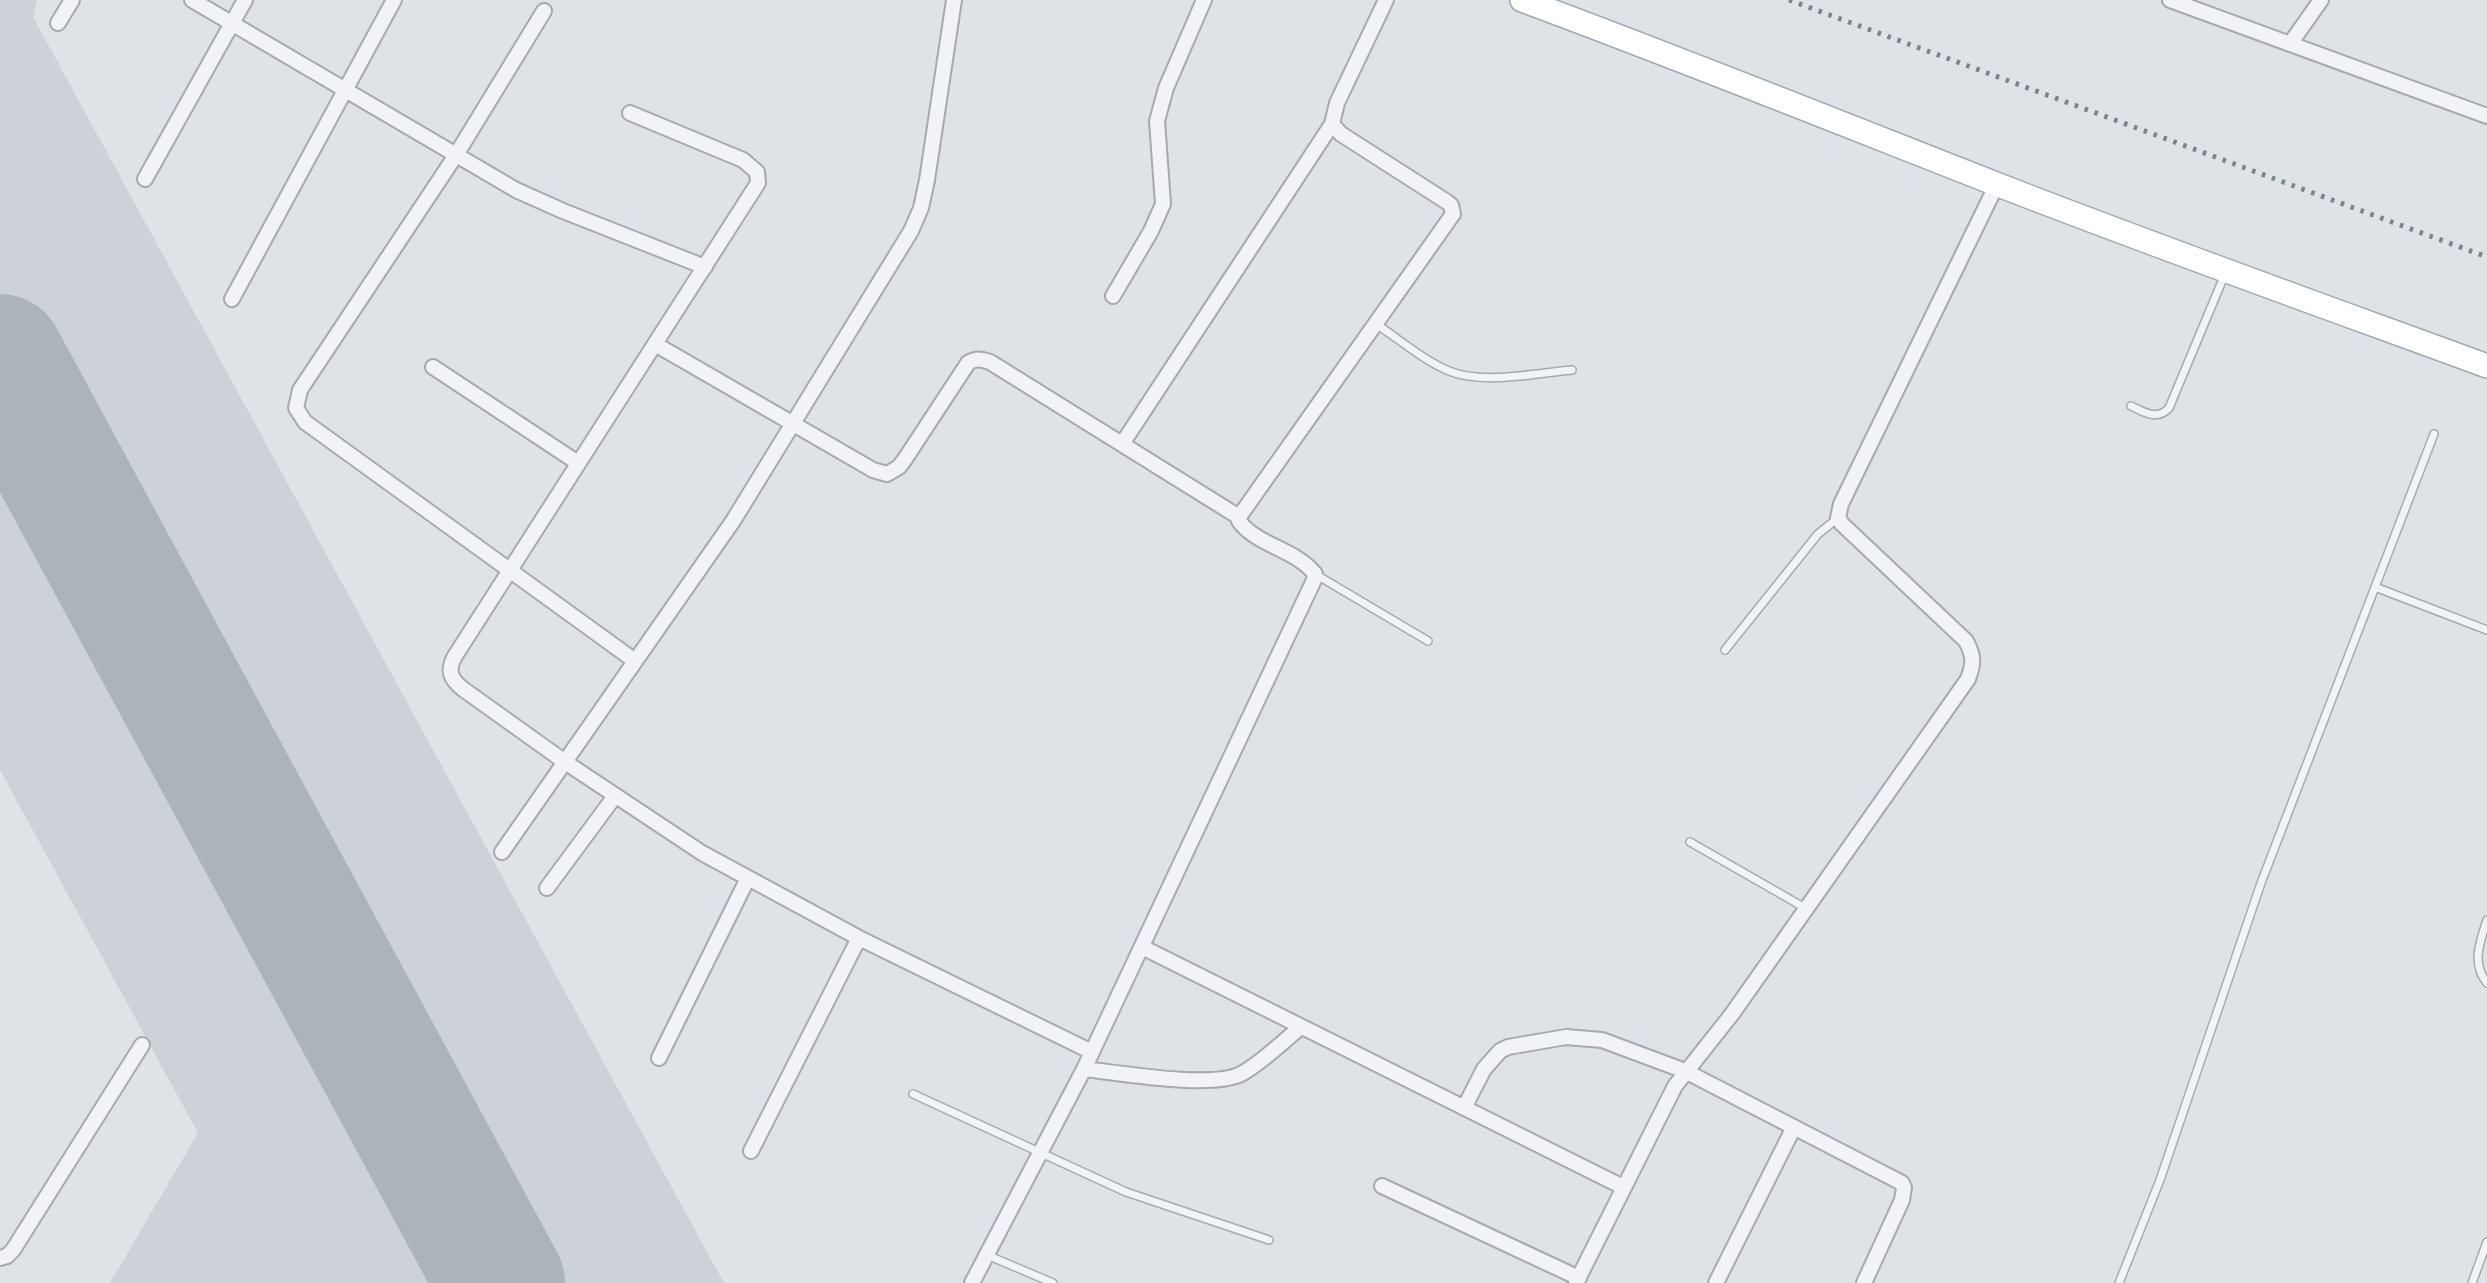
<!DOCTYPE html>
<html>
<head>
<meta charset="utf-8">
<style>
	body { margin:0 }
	canvas { display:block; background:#dfe3e7 }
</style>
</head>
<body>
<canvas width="2487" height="1283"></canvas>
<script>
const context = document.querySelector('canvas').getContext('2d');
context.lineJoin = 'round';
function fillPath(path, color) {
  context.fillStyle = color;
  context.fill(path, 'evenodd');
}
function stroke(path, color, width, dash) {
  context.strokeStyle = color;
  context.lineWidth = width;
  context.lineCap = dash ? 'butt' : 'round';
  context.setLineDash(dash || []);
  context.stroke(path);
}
const built = new Path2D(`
	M0,0H37L33,17L724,1283H110L198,1133L0,770Z`);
const runway = new Path2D(`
	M0,358L501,1283`);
const service = new Path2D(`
	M1376,324C1399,339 1423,360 1449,371C1483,385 1536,373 1572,370
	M2131,406C2144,412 2157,421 2169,408L2225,274
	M1315,574L1428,641
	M2375,587L2487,630
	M1725,650L1818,534L1838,518
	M1690,842L1807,909
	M2487,920C2480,942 2471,963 2487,983
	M913,1094L1126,1192L1269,1240
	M987,1255L1053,1283
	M2119,1283L2160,1180L2261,883L2434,434
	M2472,1283L2487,1242`);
const minor = new Path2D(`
	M192,0L516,190L563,211L705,267
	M2170,0L2487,116
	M544,11L456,155L300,390L296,408L305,422L635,661
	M58,23L72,0
	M2290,44L2321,0
	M630,113L743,160L757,172L758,183L455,656C447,670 450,679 463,689L565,762L702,853L859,938L1092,1052
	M145,179L245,0
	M1113,296L1151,231L1163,204L1157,121L1166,88L1204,0
	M232,299L394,0
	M655,344L873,470L887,474L899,467L905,459L968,363C976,358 981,359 990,362L1239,517
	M433,367L578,463
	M1122,444L1332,124
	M502,852L733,521L911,231L921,208L927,180L954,0
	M547,888L615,796
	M1142,947L1623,1187
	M659,1058L748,878
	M1084,1069C1121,1073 1210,1089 1241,1074C1263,1062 1282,1042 1301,1027
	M1464,1108L1484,1069L1500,1051L1508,1047L1566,1037L1602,1040L1685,1071L1902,1183L1904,1188L1902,1200L1864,1283
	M751,1151L859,938
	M1382,1186L1579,1278
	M0,1258L7,1256L13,1250L142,1045
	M972,1283L1084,1069L1314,580L1315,574C1296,549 1257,546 1239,521V517L1453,214L1451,205L1447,202L1341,134L1332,124L1337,103L1386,0
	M1576,1283L1675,1086L1732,1014L1968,679C1974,663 1974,656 1966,641L1842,524L1838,518L1841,504L1997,184
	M1716,1283L1794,1127`);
const primary = new Path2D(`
	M1522,0C1681,59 1838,122 1996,184C2158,247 2323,306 2487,366`);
const rail = new Path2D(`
	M1789,0L2487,257`);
fillPath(built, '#cdd2d8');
stroke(runway, '#acb4bb', 128);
stroke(service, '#a5aab0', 10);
stroke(minor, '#a5aab0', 18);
stroke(primary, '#9fa8b1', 26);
stroke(service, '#f1f3f6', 7);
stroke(minor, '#f1f3f6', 14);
stroke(primary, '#fff', 23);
stroke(rail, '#7a848f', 5, [3.5, 7]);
</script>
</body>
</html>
